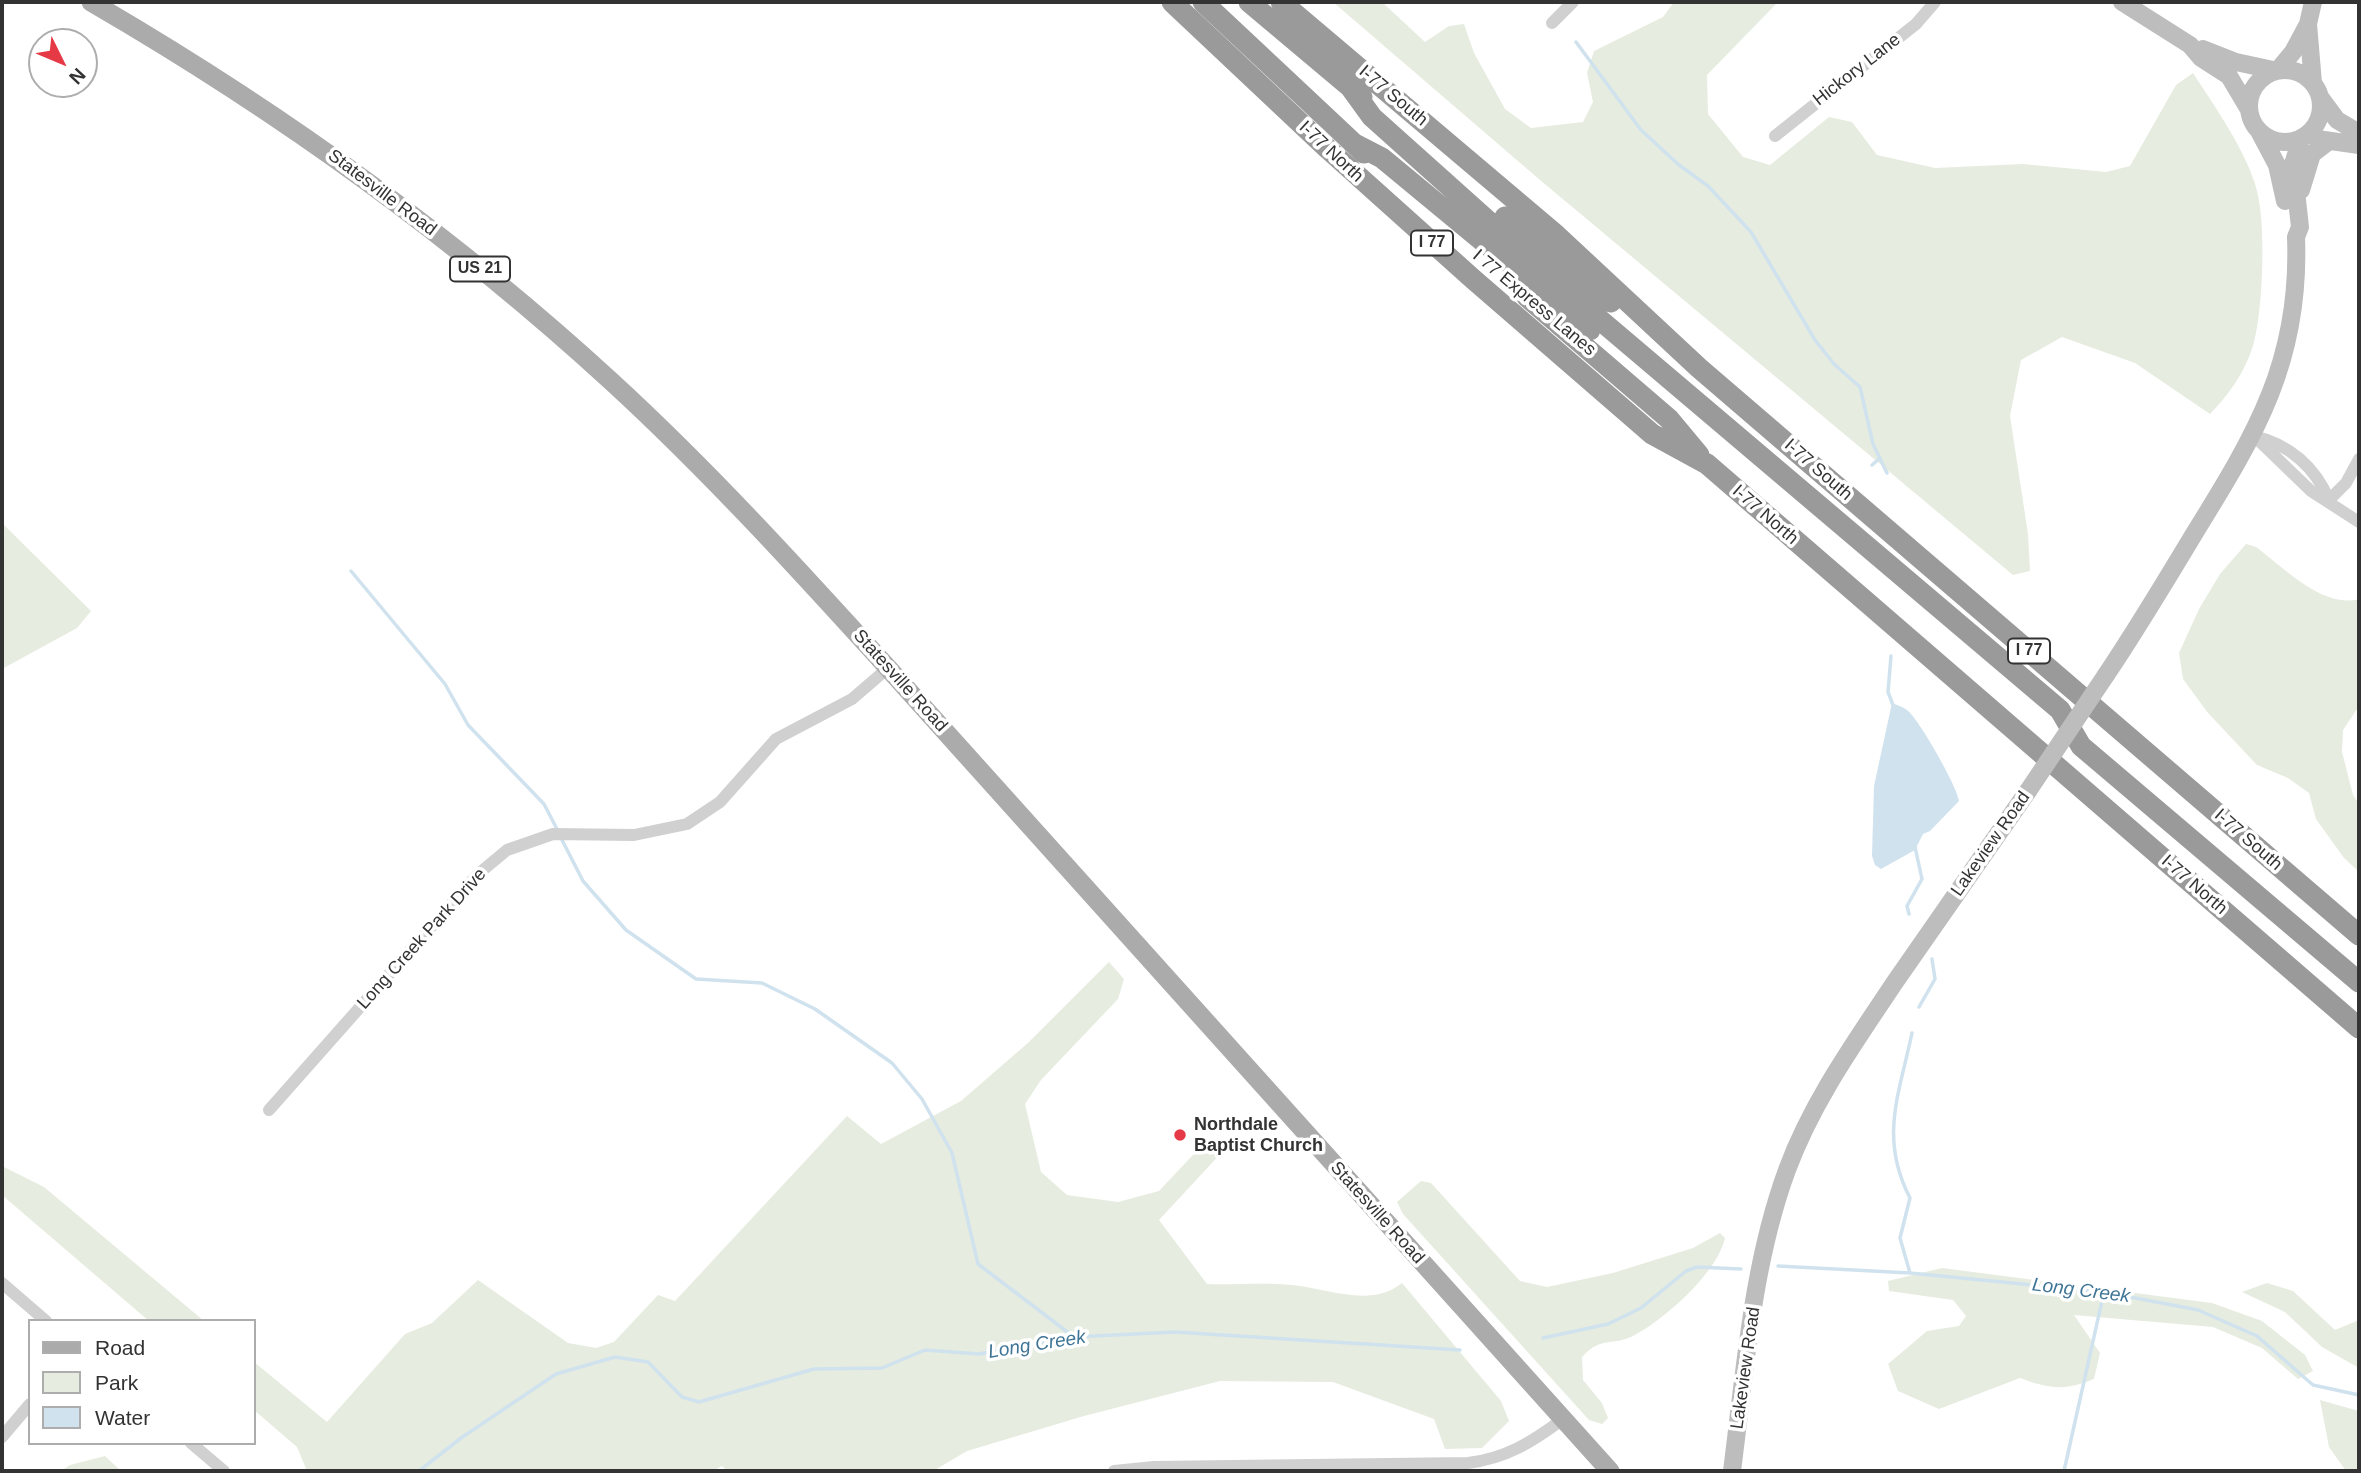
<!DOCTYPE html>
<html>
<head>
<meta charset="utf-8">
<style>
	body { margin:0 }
	#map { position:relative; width:2361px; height:1473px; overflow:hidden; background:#fff; font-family:Helvetica,sans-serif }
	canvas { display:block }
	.frame { position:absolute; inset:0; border:4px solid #333; pointer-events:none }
	.legend { position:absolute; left:28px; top:1319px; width:228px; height:126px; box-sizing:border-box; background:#fff; border:2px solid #adadad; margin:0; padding:9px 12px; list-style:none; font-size:21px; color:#333 }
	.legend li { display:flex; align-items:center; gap:14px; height:35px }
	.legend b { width:35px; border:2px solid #adadad }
	.north { position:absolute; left:28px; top:28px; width:70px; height:70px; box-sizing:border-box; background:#fff; border:2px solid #adadad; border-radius:50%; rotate:133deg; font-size:19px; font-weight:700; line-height:28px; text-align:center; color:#333 }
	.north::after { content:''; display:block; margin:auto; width:24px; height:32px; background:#e63946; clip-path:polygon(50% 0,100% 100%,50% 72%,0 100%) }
</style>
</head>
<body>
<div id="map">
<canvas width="2361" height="1473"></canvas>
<div class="frame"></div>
<ul class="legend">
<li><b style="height:9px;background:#ababab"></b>Road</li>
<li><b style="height:19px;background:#e6ecdf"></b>Park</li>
<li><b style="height:19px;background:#cfe2ee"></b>Water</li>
</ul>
<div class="north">N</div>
</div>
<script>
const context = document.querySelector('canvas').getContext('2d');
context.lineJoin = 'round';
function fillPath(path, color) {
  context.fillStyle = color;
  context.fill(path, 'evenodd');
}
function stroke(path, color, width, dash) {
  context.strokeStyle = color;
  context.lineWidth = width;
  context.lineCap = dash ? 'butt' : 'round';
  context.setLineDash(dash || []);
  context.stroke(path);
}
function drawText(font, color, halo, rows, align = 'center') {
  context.font = font + ' Helvetica,sans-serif';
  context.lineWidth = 7;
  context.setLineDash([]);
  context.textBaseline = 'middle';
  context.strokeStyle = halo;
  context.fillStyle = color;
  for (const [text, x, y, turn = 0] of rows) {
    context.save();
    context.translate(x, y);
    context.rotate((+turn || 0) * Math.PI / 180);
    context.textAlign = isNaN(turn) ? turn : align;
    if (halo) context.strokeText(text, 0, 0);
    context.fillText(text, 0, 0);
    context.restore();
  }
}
const green = new Path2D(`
	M1333,2H1382L1425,42L1449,26L1464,24L1474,53L1505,109L1531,128L1583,122L1593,102L1587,73L1594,51L1663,17L1674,2H1778L1707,75L1708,114L1743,157L1770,165L1829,117L1852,122L1877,155L1935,168L2023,164L2106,172L2130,166L2176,85L2193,73C2215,107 2247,152 2257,191C2266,225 2263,308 2254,342C2247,369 2229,395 2210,414L2135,363L2062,337L2021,360L2010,416L2028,534L2030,571L2013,575L1540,180Z
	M2,523L91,611L77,628L2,669Z
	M2246,544L2256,547C2283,567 2323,609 2359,599V706L2343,730L2342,752L2353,795L2359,804V872L2344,858L2316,819L2309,793L2288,778L2257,765L2208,713L2183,679L2179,653L2199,609L2220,574Z
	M1109,962L1124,979L1118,999L1041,1080L1025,1104L1041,1172L1067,1195L1118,1202L1159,1191L1208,1139L1219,1138L1223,1151L1159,1220L1207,1284C1235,1285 1265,1282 1293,1285C1329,1289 1371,1308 1402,1283L1501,1401L1509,1421L1482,1448L1445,1449L1434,1419L1333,1382L1220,1381L1084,1416L967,1451L933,1471H727L722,1466L713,1471H307L297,1447L254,1410V1362L327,1422L405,1334L432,1323L478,1280L568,1343L596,1348L614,1342L658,1295L675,1301L847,1116L881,1144L961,1101L1029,1042Z
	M2,1166L44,1187L204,1321H149L2,1195Z
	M1421,1181L1431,1183L1520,1281L1547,1287L1613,1273L1693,1248L1720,1233L1725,1238C1717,1273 1666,1318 1635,1335C1613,1347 1602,1335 1582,1357L1583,1380L1602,1403L1608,1418L1602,1424L1589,1420L1403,1214L1397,1202Z
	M1942,1268L2212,1303L2262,1321L2305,1355L2313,1371L2298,1379L2262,1348L2213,1327L2074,1315L2100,1353L2094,1379C2064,1391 2050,1389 2020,1378L1939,1409L1898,1391L1888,1364L1927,1331L1959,1326L1966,1316L1953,1300L1889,1291L1888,1281Z
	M2267,1283L2293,1291L2335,1330L2359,1320V1368L2322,1347L2285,1312L2242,1292Z
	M2320,1400L2359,1411V1471H2346L2329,1447Z
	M105,1456L121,1471H61L70,1465Z`);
const water = new Path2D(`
	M1892,703C1896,705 1904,707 1907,710C1919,719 1958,788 1959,801L1930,831L1923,834L1915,850L1881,869L1875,865L1872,856L1874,786Z`);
const stream = new Path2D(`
	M1576,42L1641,130L1679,165L1708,186L1751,232L1815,340L1834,364L1860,387L1873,444L1887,473
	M1872,465L1880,458
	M351,571L445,684L468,725L544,804L558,831
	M1891,656L1888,692L1893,705
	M561,838L583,881L626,930L696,979L762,983L815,1009L892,1063L922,1099L952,1153L978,1264L1074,1337
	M1909,914L1907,906L1922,879L1915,847
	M1919,1007L1935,979L1932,959
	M1778,1266L1910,1273L2104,1292L2198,1310L2257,1336L2313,1385L2359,1395
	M1910,1273L1900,1238L1910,1198C1879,1138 1899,1095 1912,1033
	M1543,1338L1608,1324L1641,1308L1686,1271L1697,1267L1741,1269
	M419,1471L461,1438L556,1374L615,1357L648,1362L682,1397L699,1402L814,1369L882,1368L925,1350L979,1354L1074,1337L1175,1332L1460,1350
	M2064,1471L2104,1292`);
const minor = new Path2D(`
	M1552,23L1573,2
	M1775,136L1916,24L1935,2
	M2254,436L2311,491L2359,522
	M2254,436C2289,444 2315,467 2329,500
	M2329,500L2346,483L2359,459
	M269,1110L477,875L507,850L553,834L634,835L687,824L720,802L776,739L852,699L888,668
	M2,1283L46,1321
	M2,1437L30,1404
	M191,1443L224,1471
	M1114,1471L1154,1467L1468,1463C1507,1458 1532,1442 1563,1419`);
const secondary = new Path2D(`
	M2122,2L2190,45L2201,58L2229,76L2248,108
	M2313,2L2308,24L2313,83
	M2203,49L2236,62L2273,70
	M2249 106a36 36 0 1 1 72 0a36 36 0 1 1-72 0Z
	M2278,70L2293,52L2308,24
	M2320,97L2337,120L2359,133
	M2260,133L2277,165L2285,201
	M2317,139L2359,145
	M2301,190L2312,154L2329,141
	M2106,675C2137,629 2165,582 2194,534C2256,434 2301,360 2296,237L2300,227L2293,164L2301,139
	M1732,1471C1745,1371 1752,1265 1787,1170C1812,1102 1855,1042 1895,982C1939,918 1984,855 2028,791`);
const primary = new Path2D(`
	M91,2C277,110 453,236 612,382C710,472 799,570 888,668L1610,1471`);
const motorway = new Path2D(`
	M1172,2L1328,149L1473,279L1652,434L1707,464L2359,1028
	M1203,2L1364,153
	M1249,2L1362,97
	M1281,2L1554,233L1699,368L2359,935
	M1351,88L1372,117L1573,297L2060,710L2081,746L2359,982
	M1353,143L1382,158L1590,330
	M1505,217L1611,302
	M1527,297L1669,419L1699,455`);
const secondaryBridge = new Path2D(`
	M2028,791L2106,675`);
const markers = [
	[1180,1135,7,"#e63946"]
];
const shields = [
	[1432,243,42],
	[480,269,60],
	[2029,651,42]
];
const shieldNames = [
	["I 77",1432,243],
	["US 21",480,269],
	["I 77",2029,651]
];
const streetNames = [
	["Hickory Lane",1857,70,-38],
	["I-77 South",1393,96,40],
	["I-77 North",1331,152,43],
	["Statesville Road",382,193,37],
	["I 77 Express Lanes",1534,303,40],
	["I-77 South",1818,470,41],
	["I-77 North",1765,515,41],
	["Statesville Road",900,681,48],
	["I-77 South",2248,840,41],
	["Lakeview Road",1991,844,-55],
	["I-77 North",2194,885,41],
	["Long Creek Park Drive",422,939,-48],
	["Statesville Road",1377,1213,48],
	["Lakeview Road",1746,1368,-82]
];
const poiNames = [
	["Northdale",1194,1125],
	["Baptist Church",1194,1146]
];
const waterNames = [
	["Long Creek",2081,1291,7],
	["Long Creek",1037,1345,-9]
];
fillPath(green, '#e6ecdf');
fillPath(water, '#cfe2ee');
stroke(stream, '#cfe2ee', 3.5);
stroke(minor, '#d0d0d0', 12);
stroke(secondary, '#bdbdbd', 18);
stroke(primary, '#ababab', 19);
stroke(motorway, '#9a9a9a', 21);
stroke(secondaryBridge, '#bdbdbd', 18);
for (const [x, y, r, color] of markers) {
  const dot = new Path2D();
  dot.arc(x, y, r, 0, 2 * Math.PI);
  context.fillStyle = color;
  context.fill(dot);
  stroke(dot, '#fff', 2.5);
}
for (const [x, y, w] of shields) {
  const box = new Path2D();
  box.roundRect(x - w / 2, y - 12.5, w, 25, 5);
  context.fillStyle = '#fff';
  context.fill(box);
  stroke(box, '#333', 2);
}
drawText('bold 16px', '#333', null, shieldNames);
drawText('18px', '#333', '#fff', streetNames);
drawText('bold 18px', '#333', '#fff', poiNames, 'left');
drawText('italic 19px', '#3f7597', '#fff', waterNames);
</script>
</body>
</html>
